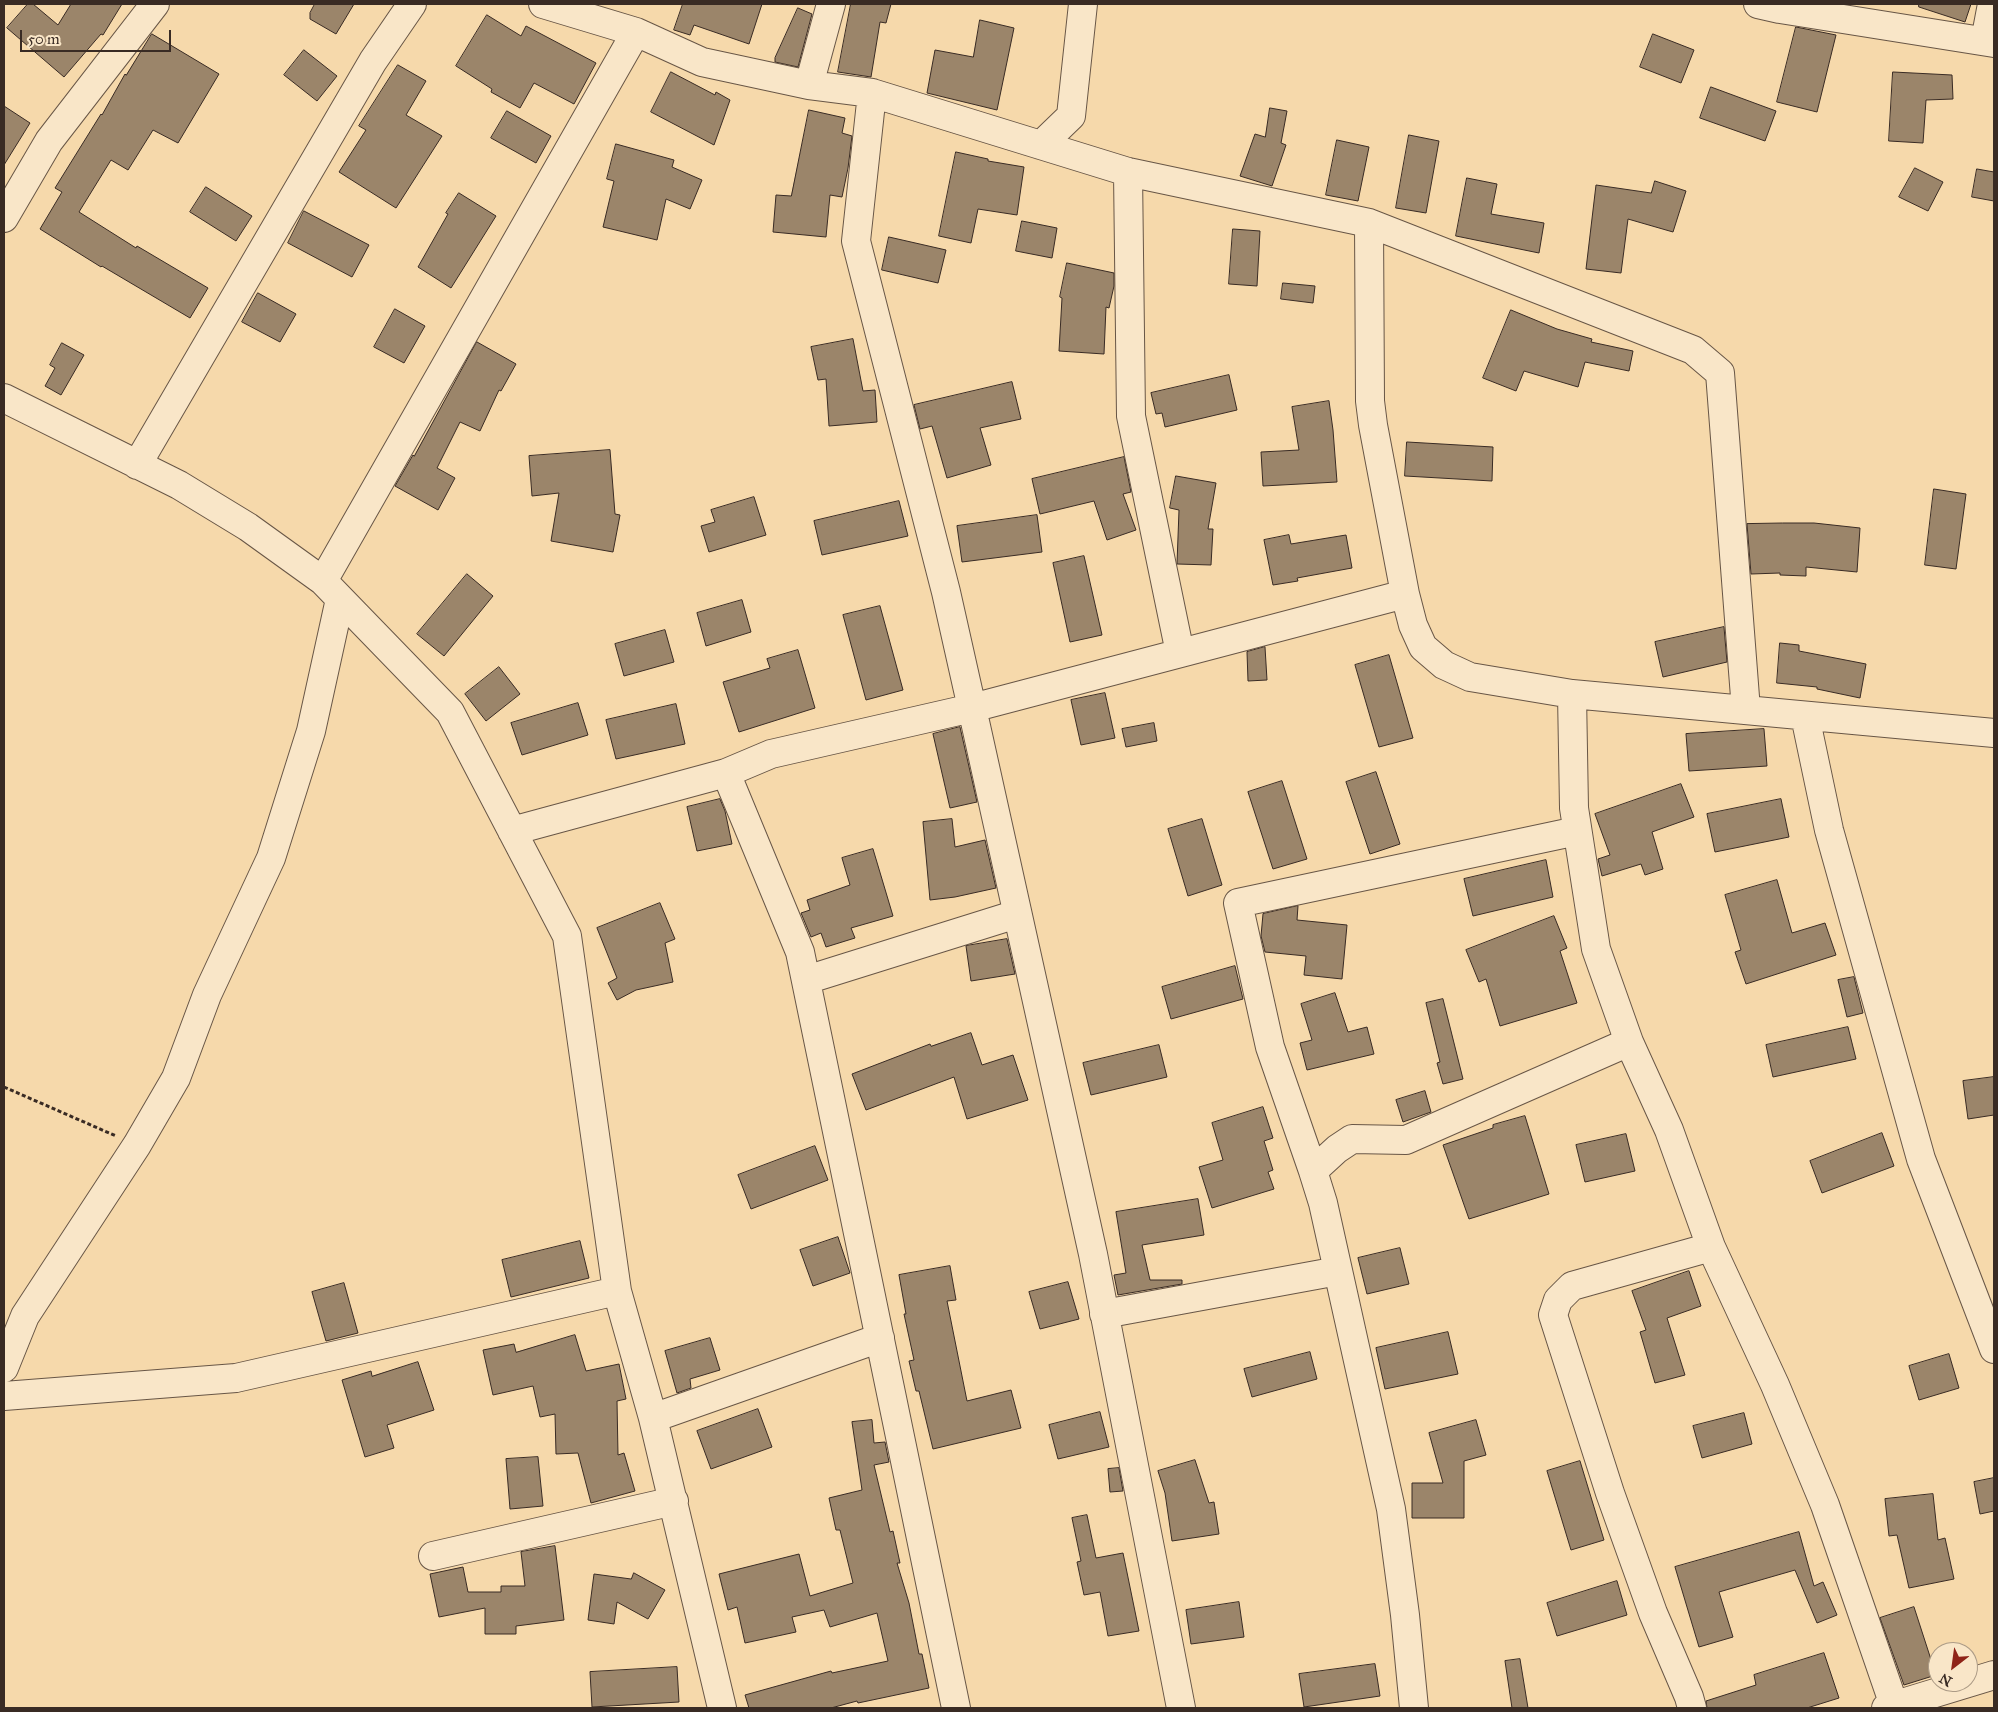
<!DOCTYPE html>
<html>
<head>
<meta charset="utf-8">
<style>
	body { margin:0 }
	#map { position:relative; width:1998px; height:1712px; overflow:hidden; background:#f6d9ab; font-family:"IM FELL Great Primer",serif }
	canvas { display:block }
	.frame { position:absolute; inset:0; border:5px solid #392b24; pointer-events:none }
	.north { position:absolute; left:1928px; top:1642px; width:50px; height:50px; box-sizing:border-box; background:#f9e6c8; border:1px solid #ac9b86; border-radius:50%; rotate:210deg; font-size:14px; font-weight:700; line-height:20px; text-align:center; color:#392b24 }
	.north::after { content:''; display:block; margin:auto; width:18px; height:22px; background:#8f2418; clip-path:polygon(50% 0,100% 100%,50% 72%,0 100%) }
	.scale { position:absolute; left:20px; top:30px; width:151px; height:22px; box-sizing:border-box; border:2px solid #392b24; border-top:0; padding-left:6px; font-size:15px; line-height:18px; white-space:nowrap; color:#392b24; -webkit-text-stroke:4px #f9e6c8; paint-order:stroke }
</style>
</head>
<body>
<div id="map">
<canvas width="1998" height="1712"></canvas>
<div class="frame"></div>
<div class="north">N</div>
<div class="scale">50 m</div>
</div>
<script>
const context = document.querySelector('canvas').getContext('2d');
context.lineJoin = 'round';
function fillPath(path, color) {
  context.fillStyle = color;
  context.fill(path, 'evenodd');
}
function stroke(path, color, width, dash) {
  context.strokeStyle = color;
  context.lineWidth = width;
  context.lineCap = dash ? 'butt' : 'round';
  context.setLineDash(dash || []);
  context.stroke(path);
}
const building = new Path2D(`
	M28,4H33L58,25L71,4H122L103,35L101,34L64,77L7,28Z
	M315,4H354L336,34L310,19V13Z
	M683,4H762L749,44L694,25L690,35L674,30Z
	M851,4H891L886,23L880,22L871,77L838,72Z
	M1919,4H1971L1965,22L1919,7Z
	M798,8L812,14L798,67L775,62V58Z
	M487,15L521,36L526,26L596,63L574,104L534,83L520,108L491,92L492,89L456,66Z
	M980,20L1014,28L997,110L927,93L935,50L973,57Z
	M1796,27L1836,35L1817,112L1777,102Z
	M152,34L219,74L178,143L153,130L128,170L111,160L79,212L136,248L137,246L208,288L190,318L102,266L101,267L40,229L62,192L55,188L101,114L102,115L125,74L126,75Z
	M1653,34L1694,50L1681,83L1640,67Z
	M304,50L337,76L317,101L284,75Z
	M398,65L426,81L406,115L442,136L396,208L339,172L366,130L359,126Z
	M671,72L715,95L716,92L730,100L714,145L651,112Z
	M1893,72L1952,75L1953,99L1926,100L1923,143L1889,141Z
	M1711,87L1776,111L1765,141L1700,118Z
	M4,106L30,123L4,165Z
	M1270,108L1287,111L1281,143L1286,145L1272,186L1240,176L1255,134L1265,137Z
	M809,110L845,118L842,133L852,136L848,168L842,197L830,195L826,237L773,232L776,195L791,196Z
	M507,111L551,136L536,163L491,138Z
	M1409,135L1439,141L1426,213L1396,208Z
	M1337,140L1369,147L1358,201L1326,195Z
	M616,144L674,160L672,167L702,180L690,209L666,199L657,240L603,227L614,181L607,179Z
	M956,152L988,159V161L1024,167L1017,215L978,209L971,243L939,236Z
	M1915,168L1943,182L1928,211L1899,197Z
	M1977,169L1994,172V201L1972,197Z
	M1467,178L1497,184L1491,214L1544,223L1539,253L1456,236Z
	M1655,181L1686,191L1673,232L1628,219L1621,273L1586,269L1596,185L1651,193Z
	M206,187L252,216L236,241L190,212Z
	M459,193L496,216L451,288L418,267L448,214L446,213Z
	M304,211L369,245L352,277L288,243Z
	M1022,221L1057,228L1052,258L1016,251Z
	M1233,229L1260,231L1257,286L1229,284Z
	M889,237L946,250L938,283L882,270Z
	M1067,263L1114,273V286L1109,308L1106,307L1104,354L1059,351L1062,298L1060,297Z
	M1283,283L1315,286L1313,303L1281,299Z
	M258,293L296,314L280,342L242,322Z
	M395,309L425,326L404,363L374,347Z
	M1511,310L1557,329L1592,339L1591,342L1633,351L1629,371L1585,362L1578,387L1524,371L1516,391L1483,378Z
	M853,339L863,391L875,390L877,422L829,426L826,379L818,380L811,347Z
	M477,342L516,364L501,391L499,390L480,431L460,422L437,468L455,478L438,510L395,486L413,455L414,456Z
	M62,343L84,355L61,395L45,386L55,368L50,365Z
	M1229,375L1237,410L1165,427L1162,413L1156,414L1151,393Z
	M1012,382L1021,419L980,428L991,465L947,478L932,426L920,429L914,405Z
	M1329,401L1333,430L1337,482L1263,486L1261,452L1299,450L1292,407Z
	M1407,442L1493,447L1492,481L1405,476Z
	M610,450L615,514L620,515L613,552L551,541L559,493L532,496L529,456Z
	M1124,457L1131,492L1123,494L1136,530L1107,540L1094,501L1040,514L1032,479Z
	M1176,476L1216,483L1208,529H1213L1211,565L1177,564L1179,510L1170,508Z
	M1934,489L1966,494L1956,569L1925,565Z
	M754,497L766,535L709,552L701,526L715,522L711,510Z
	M899,501L908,536L822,555L814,521Z
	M1037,515L1042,552L962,562L957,526Z
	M1783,523H1814L1860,528L1857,572L1806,567V576L1780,575V573L1751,574L1747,524Z
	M1289,535L1291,544L1346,535L1352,568L1297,578L1298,581L1273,585L1264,540Z
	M1084,556L1102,635L1070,642L1053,563Z
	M467,574L493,596L444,656L417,634Z
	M742,600L751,632L706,646L697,613Z
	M880,606L903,690L866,700L843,615Z
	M1724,627L1727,662L1663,677L1655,642Z
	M665,630L674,662L624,676L615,644Z
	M1780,643L1799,645V651L1866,664L1860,698L1817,689V687L1777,683Z
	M1265,647L1267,680L1248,681L1247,652Z
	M798,650L815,708L739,732L723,682L770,668L767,659Z
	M1389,655L1413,738L1379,747L1355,665Z
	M499,667L520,694L486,721L465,694Z
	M1105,693L1115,738L1081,745L1071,700Z
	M578,703L588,735L522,755L511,723Z
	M676,704L685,744L616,759L606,720Z
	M1154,723L1157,741L1126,747L1122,729Z
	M960,727L977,802L950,808L933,734Z
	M1764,729L1767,766L1689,771L1686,734Z
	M1376,772L1400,844L1370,854L1346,782Z
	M1282,781L1307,859L1273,869L1248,792Z
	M1681,784L1694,817L1652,832L1663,869L1645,875L1641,864L1602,876L1598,859L1610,855L1595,814Z
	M720,799L725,811L732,844L697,851L687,807Z
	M1781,799L1789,837L1715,852L1707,814Z
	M952,819L955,847L985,840L996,888L955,897L930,900L923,822Z
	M1202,819L1222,885L1188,896L1168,829Z
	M873,849L893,916L851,928L855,938L826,947L821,933L811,937L801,913L810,910L807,900L850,885L842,858Z
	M1546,860L1553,897L1473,916L1464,879Z
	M1777,880L1792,933L1825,923L1836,955L1746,984L1735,952L1741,950L1725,895Z
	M660,903L675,939L665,943L673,982L636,990L617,1000L608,983L617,978L597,928Z
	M1298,906L1297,920L1347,925L1342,979L1304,975L1306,956L1265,952L1261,936L1263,914Z
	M1554,916L1567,948L1560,951L1577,1003L1500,1026L1486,979L1479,982L1466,950Z
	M1007,939L1015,974L971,981L966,946Z
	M1235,966L1243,999L1171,1019L1162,987Z
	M1854,977L1863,1013L1847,1017L1838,980Z
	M1335,993L1348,1032L1367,1027L1374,1054L1307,1070L1300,1043L1312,1040L1301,1004Z
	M1443,999L1463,1079L1443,1084L1437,1063L1440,1062L1426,1003Z
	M1848,1027L1856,1059L1773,1077L1766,1045Z
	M971,1033L982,1065L1013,1055L1028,1100L967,1119L954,1077L866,1110L852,1074L930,1044L931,1046Z
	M1159,1045L1167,1077L1091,1095L1083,1063Z
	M1994,1077V1115L1968,1119L1963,1081Z
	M1425,1091L1431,1112L1403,1122L1396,1100Z
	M1263,1107L1273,1138L1264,1141L1273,1170L1268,1172L1274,1189L1212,1208L1199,1167L1223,1160L1212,1123Z
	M1525,1116L1549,1194L1469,1219L1443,1145L1493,1128V1125Z
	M1882,1133L1894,1166L1822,1193L1810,1161Z
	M1626,1134L1635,1171L1585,1182L1576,1145Z
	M815,1146L828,1180L751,1209L738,1175Z
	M1198,1199L1204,1235L1142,1245L1150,1280H1182V1284L1118,1295L1114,1275L1126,1273L1116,1212Z
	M838,1237L850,1273L813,1286L800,1250Z
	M580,1241L589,1278L511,1297L502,1260Z
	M1400,1248L1409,1284L1367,1294L1358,1258Z
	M950,1266L956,1300L947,1301L967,1401L1011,1390L1021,1428L933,1449L919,1391H916L909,1361L914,1360L904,1314H906L899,1275Z
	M1689,1271L1701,1306L1667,1318L1685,1375L1655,1383L1640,1332L1646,1330L1632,1291Z
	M1068,1282L1079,1319L1040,1329L1029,1292Z
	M344,1283L358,1333L326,1341L312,1292Z
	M1448,1332L1458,1374L1385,1389L1376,1348Z
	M575,1335L586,1371L619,1364L626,1399L617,1401L618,1455L624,1453L635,1491L591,1503L578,1453L556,1454L555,1414L540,1417L533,1386L493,1395L483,1350L514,1344L516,1352Z
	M710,1338L720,1370L690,1379L691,1388L677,1393L665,1351Z
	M1310,1352L1317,1379L1252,1397L1244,1369Z
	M1949,1354L1959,1388L1919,1400L1909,1366Z
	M418,1362L434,1410L387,1425L394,1448L365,1457L342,1380L371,1371L372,1376Z
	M758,1409L772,1447L711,1469L697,1431Z
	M1100,1412L1109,1447L1058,1459L1049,1425Z
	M1744,1413L1752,1444L1702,1458L1693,1426Z
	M872,1420L874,1443L885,1442L889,1462L874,1465L890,1532L893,1531L900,1563H897L909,1603L919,1654H922L929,1688L858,1703L857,1701L831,1708H749L745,1695L831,1671L832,1673L888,1661L877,1613L830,1627L824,1610L792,1617L796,1632L745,1643L737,1607L728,1610L719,1574L799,1554L810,1596L853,1583L840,1530H836L829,1498L862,1490L852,1422Z
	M1476,1420L1486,1455L1464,1461V1518H1412V1483H1443L1429,1433Z
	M538,1457L543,1506L510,1509L506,1459Z
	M1195,1460L1209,1503L1214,1502L1219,1534L1172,1541L1165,1493L1158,1471Z
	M1580,1461L1604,1540L1571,1550L1547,1471Z
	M1119,1468L1123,1491L1110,1492L1108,1469Z
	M1994,1478V1511L1980,1514L1974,1482Z
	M1933,1494L1938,1540L1945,1538L1954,1579L1909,1588L1897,1535L1889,1536L1885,1499Z
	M1087,1515L1096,1558L1123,1553L1139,1631L1108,1636L1100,1592L1084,1595L1077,1562L1081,1561L1072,1518Z
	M1799,1532L1814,1586L1823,1582L1837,1615L1817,1623L1795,1570L1719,1592L1733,1637L1699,1647L1675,1567Z
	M555,1546L564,1620L516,1626V1634H485V1608L439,1617L430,1574L463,1567L468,1592H501V1586H525L521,1552Z
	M634,1573L665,1590L648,1619L617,1602L614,1624L588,1620L594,1574L631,1579Z
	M1617,1581L1627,1615L1557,1636L1547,1603Z
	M1239,1602L1244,1637L1191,1644L1186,1610Z
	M1914,1607L1936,1675L1904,1685L1880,1618Z
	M1824,1653L1839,1698L1807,1708H1707L1706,1701L1756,1685L1754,1675Z
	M1520,1659L1528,1708H1512L1505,1661Z
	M1375,1664L1380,1696L1304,1707L1299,1674Z
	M677,1667L679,1702L592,1707L590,1672Z`);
const path = new Path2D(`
	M4,1087L116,1136`);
const minor = new Path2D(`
	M543,4L636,32L702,62L809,85L872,93L1128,172L1369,223L1693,350L1720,373L1746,710
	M1758,4L1780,9L1994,43
	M1985,41L1992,4
	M809,85L831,4
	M872,93L856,241L946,592L972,708L1093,1254L1181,1708
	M1041,145L1071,116L1083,4
	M1128,172L1131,416L1180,653
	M4,218L49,141L155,4
	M1369,223L1370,401L1373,425L1405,594L1413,625L1423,647L1444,665L1470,677L1572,694L1994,733
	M4,398L179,485L248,527L323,581L450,712L567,936L617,1291L653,1418L722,1708
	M137,465L373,61L412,4
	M323,581L636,32
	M1572,694L1574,808L1596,949L1629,1042L1669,1130L1711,1247L1775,1385L1825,1505L1895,1708
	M1805,716L1829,830L1921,1159L1994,1349
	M726,773L771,754L972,708L1405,594
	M512,831L726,773L800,952L956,1708
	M806,980L1017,914
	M1313,1171L1270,1047L1238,903L1577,831
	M1104,1314L1338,1271
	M4,1368L25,1316L137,1145L176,1078L207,995L271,858L311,731L340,599
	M4,1396L236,1378L617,1291
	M653,1418L880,1338
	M433,1556L674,1501
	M1414,1708L1405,1615L1391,1509L1323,1203L1313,1171L1337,1149L1352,1139L1406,1140L1629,1042
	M1692,1708L1689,1697L1653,1613L1610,1493L1553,1315L1558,1300L1572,1286L1711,1247
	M1886,1708L1994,1675`);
fillPath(building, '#9b856a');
stroke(building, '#392b24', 1);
stroke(minor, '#685646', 30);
stroke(path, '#392b24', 3, [4, 2.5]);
stroke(minor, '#f9e6c8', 28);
</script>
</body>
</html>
